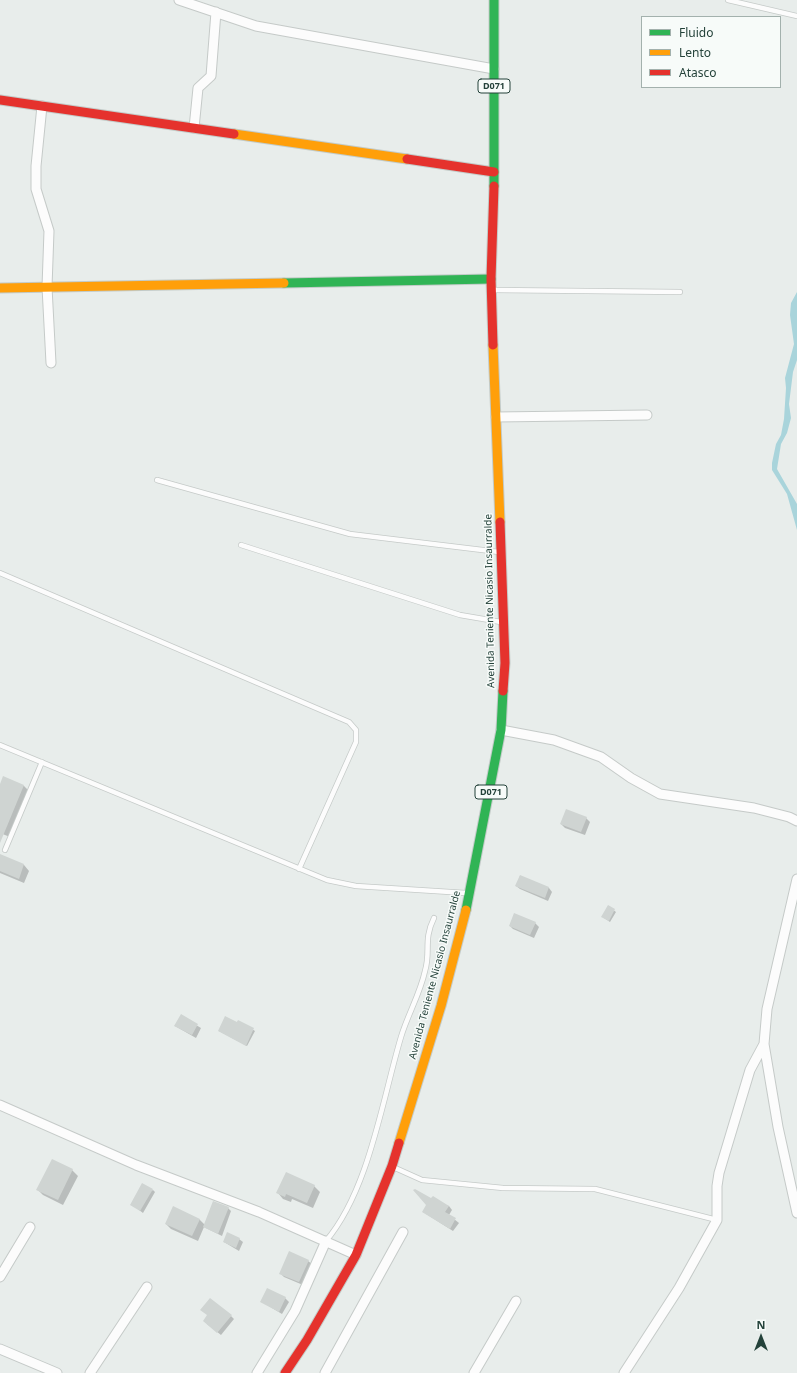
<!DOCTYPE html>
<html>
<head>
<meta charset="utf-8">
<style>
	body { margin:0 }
	#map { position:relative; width:797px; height:1373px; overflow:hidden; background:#e8edeb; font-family:"Noto Sans",sans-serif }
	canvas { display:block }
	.legend { position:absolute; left:641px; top:16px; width:140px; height:72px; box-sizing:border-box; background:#f7fbf9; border:1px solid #a3b1ad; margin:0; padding:5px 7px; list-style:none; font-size:12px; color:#24423a }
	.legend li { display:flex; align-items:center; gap:8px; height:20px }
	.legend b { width:20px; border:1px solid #a3b1ad }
	.north { position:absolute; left:741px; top:1317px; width:40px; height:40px; -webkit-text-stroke:3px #f7fbf9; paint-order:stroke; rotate:0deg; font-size:11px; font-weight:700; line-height:16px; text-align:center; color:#24423a }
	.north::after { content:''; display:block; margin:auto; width:14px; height:18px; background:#24423a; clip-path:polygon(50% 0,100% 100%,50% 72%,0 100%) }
</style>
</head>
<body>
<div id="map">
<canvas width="797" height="1373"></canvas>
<ul class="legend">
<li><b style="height:5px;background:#30b455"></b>Fluido</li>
<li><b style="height:5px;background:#ff9f0a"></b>Lento</li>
<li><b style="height:5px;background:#e5322d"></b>Atasco</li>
</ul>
<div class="north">N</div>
</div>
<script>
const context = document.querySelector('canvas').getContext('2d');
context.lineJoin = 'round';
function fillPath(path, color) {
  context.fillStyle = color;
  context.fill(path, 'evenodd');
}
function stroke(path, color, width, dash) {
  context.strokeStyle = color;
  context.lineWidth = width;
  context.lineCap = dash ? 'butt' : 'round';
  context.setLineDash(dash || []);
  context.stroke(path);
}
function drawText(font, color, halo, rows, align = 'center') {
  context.font = font + ' "Noto Sans",sans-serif';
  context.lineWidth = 3;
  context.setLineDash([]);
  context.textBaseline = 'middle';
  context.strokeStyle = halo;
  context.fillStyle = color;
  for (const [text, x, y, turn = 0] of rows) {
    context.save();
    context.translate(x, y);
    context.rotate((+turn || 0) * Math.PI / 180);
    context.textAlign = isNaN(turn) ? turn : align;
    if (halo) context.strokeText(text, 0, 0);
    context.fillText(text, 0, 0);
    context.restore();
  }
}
const water = new Path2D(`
	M797,292V360L793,372L789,404L791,418L787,433L781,444L777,469L797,504V530L787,494L772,470V463L776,444L781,435L784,419L786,388L785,378L794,344L790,315L791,303Z`);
const shadow = new Path2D(`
	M4,778L24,786L29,791L10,837L0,833V787Z
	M586,818L590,822L585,835L565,828L561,824Z
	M0,855L24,865L29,871L24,883L0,873Z
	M520,876L549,888L552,892L548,901L520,889L516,886Z
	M608,906L616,912L610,922L604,918Z
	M535,923L539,927L534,938L513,929L510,926Z
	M181,1016L201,1028L196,1038L175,1026Z
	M239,1021L255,1031L247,1046L219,1031Z
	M72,1170L78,1176L63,1205L43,1195L38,1190Z
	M314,1186L320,1192L313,1208L292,1199L291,1202L283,1199L278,1193Z
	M153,1190L155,1192L143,1213L131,1204Z
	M431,1200L449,1206L452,1210L449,1215L459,1223L453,1231L423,1212Z
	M228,1208L231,1211L222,1236L204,1227L198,1241L171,1229L166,1224L199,1219L205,1225Z
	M239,1239L243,1242L239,1251L224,1242Z
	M308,1261L312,1264L303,1285L284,1277L281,1274Z
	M285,1298L289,1302L282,1314L262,1302Z
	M231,1316L234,1319L221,1335L207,1324Z`);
const building = new Path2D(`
	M3,776L24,785L0,843V784Z
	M566,809L587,817L581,832L560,824Z
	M0,854L24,864L19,879L0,871Z
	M520,875L549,887L545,898L515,886Z
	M608,905L615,909L609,921L601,917Z
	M514,913L536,922L530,935L509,926Z
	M181,1014L198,1024L192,1035L174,1026Z
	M225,1016L237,1022L238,1020L254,1028L246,1046L218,1031Z
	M52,1159L73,1169L58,1200L36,1190Z
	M286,1172L315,1185L307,1203L286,1194L285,1197L276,1193Z
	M142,1183L153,1189L140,1211L130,1205Z
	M415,1189L431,1198L433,1196L449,1206L445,1212L456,1218L450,1229L422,1212L426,1205L413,1190Z
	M213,1201L229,1207L218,1234L203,1227Z
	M173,1206L200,1219L192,1236L165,1224Z
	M227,1232L240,1238L236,1248L223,1242Z
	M289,1251L309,1260L299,1282L279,1274Z
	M267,1288L286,1297L279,1312L260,1302Z
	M210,1298L232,1315L217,1333L203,1321L207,1315L200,1310Z`);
const lane = new Path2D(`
	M728,0L797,16
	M493,290L680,292
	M157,480L350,534L499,552
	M241,545L460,615L501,622
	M0,573L349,722L356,730V742L299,869
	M0,745L327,880L356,886L466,893
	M5,850L42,762
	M393,1167L422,1180L503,1188L595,1189L717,1220
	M326,1241C369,1190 382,1101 401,1037C408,1014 420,994 425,971C431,951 423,940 434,918`);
const street = new Path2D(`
	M179,0L256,26L494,69
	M42,106L36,166V189L49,231L47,287L51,363
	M194,128L198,88L211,76L216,12
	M496,417L647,415
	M501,730L554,740L601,757L631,778L660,794L754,808L789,817L797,821
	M797,879L767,1009L764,1044L778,1127L797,1213
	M0,1105L136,1165L259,1212L356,1255
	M0,1277L30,1227
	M0,1349L57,1373
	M90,1373L147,1287
	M257,1373L295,1311L326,1241
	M325,1373L403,1232
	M474,1373L516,1301
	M624,1373L679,1288L717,1220V1186L719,1173L750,1070L764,1044`);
const fast = new Path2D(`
	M494,186V0
	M284,283L491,279
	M466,910L501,730L503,691`);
const slow = new Path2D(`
	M234,134L407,159
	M0,288L284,283
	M493,345L500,522
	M399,1143L441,1006L466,910`);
const jam = new Path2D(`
	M0,100L234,134
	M407,159L494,172
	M493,345L491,279L494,186
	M500,522L505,663L503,691
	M285,1373L307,1340L356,1255L392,1166L399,1143`);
const shields = [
	[494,86,32],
	[491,792,32]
];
const shieldNames = [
	["D071",494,86],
	["D071",491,792]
];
const streetNames = [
	["Avenida Teniente Nicasio Insaurralde",490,601,-91],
	["Avenida Teniente Nicasio Insaurralde",435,975,-75]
];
fillPath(water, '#a9d4db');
fillPath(shadow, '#0003');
fillPath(building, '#cfd4d2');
stroke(lane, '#c5cac8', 6);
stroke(street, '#c5cac8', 11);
stroke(fast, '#c3cbc8', 11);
stroke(slow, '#c3cbc8', 11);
stroke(jam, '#c3cbc8', 11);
stroke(lane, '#fcfcfc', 4.5);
stroke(street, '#fcfcfc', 9);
stroke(fast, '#30b455', 9);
stroke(slow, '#ff9f0a', 9);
stroke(jam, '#e5322d', 9);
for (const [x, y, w] of shields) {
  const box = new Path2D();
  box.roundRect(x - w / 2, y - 7, w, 14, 3);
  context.fillStyle = '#f7fbf9';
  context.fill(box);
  stroke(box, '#24423a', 1);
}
drawText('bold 9px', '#24423a', null, shieldNames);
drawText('10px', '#24423a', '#f7fbf9', streetNames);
</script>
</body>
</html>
